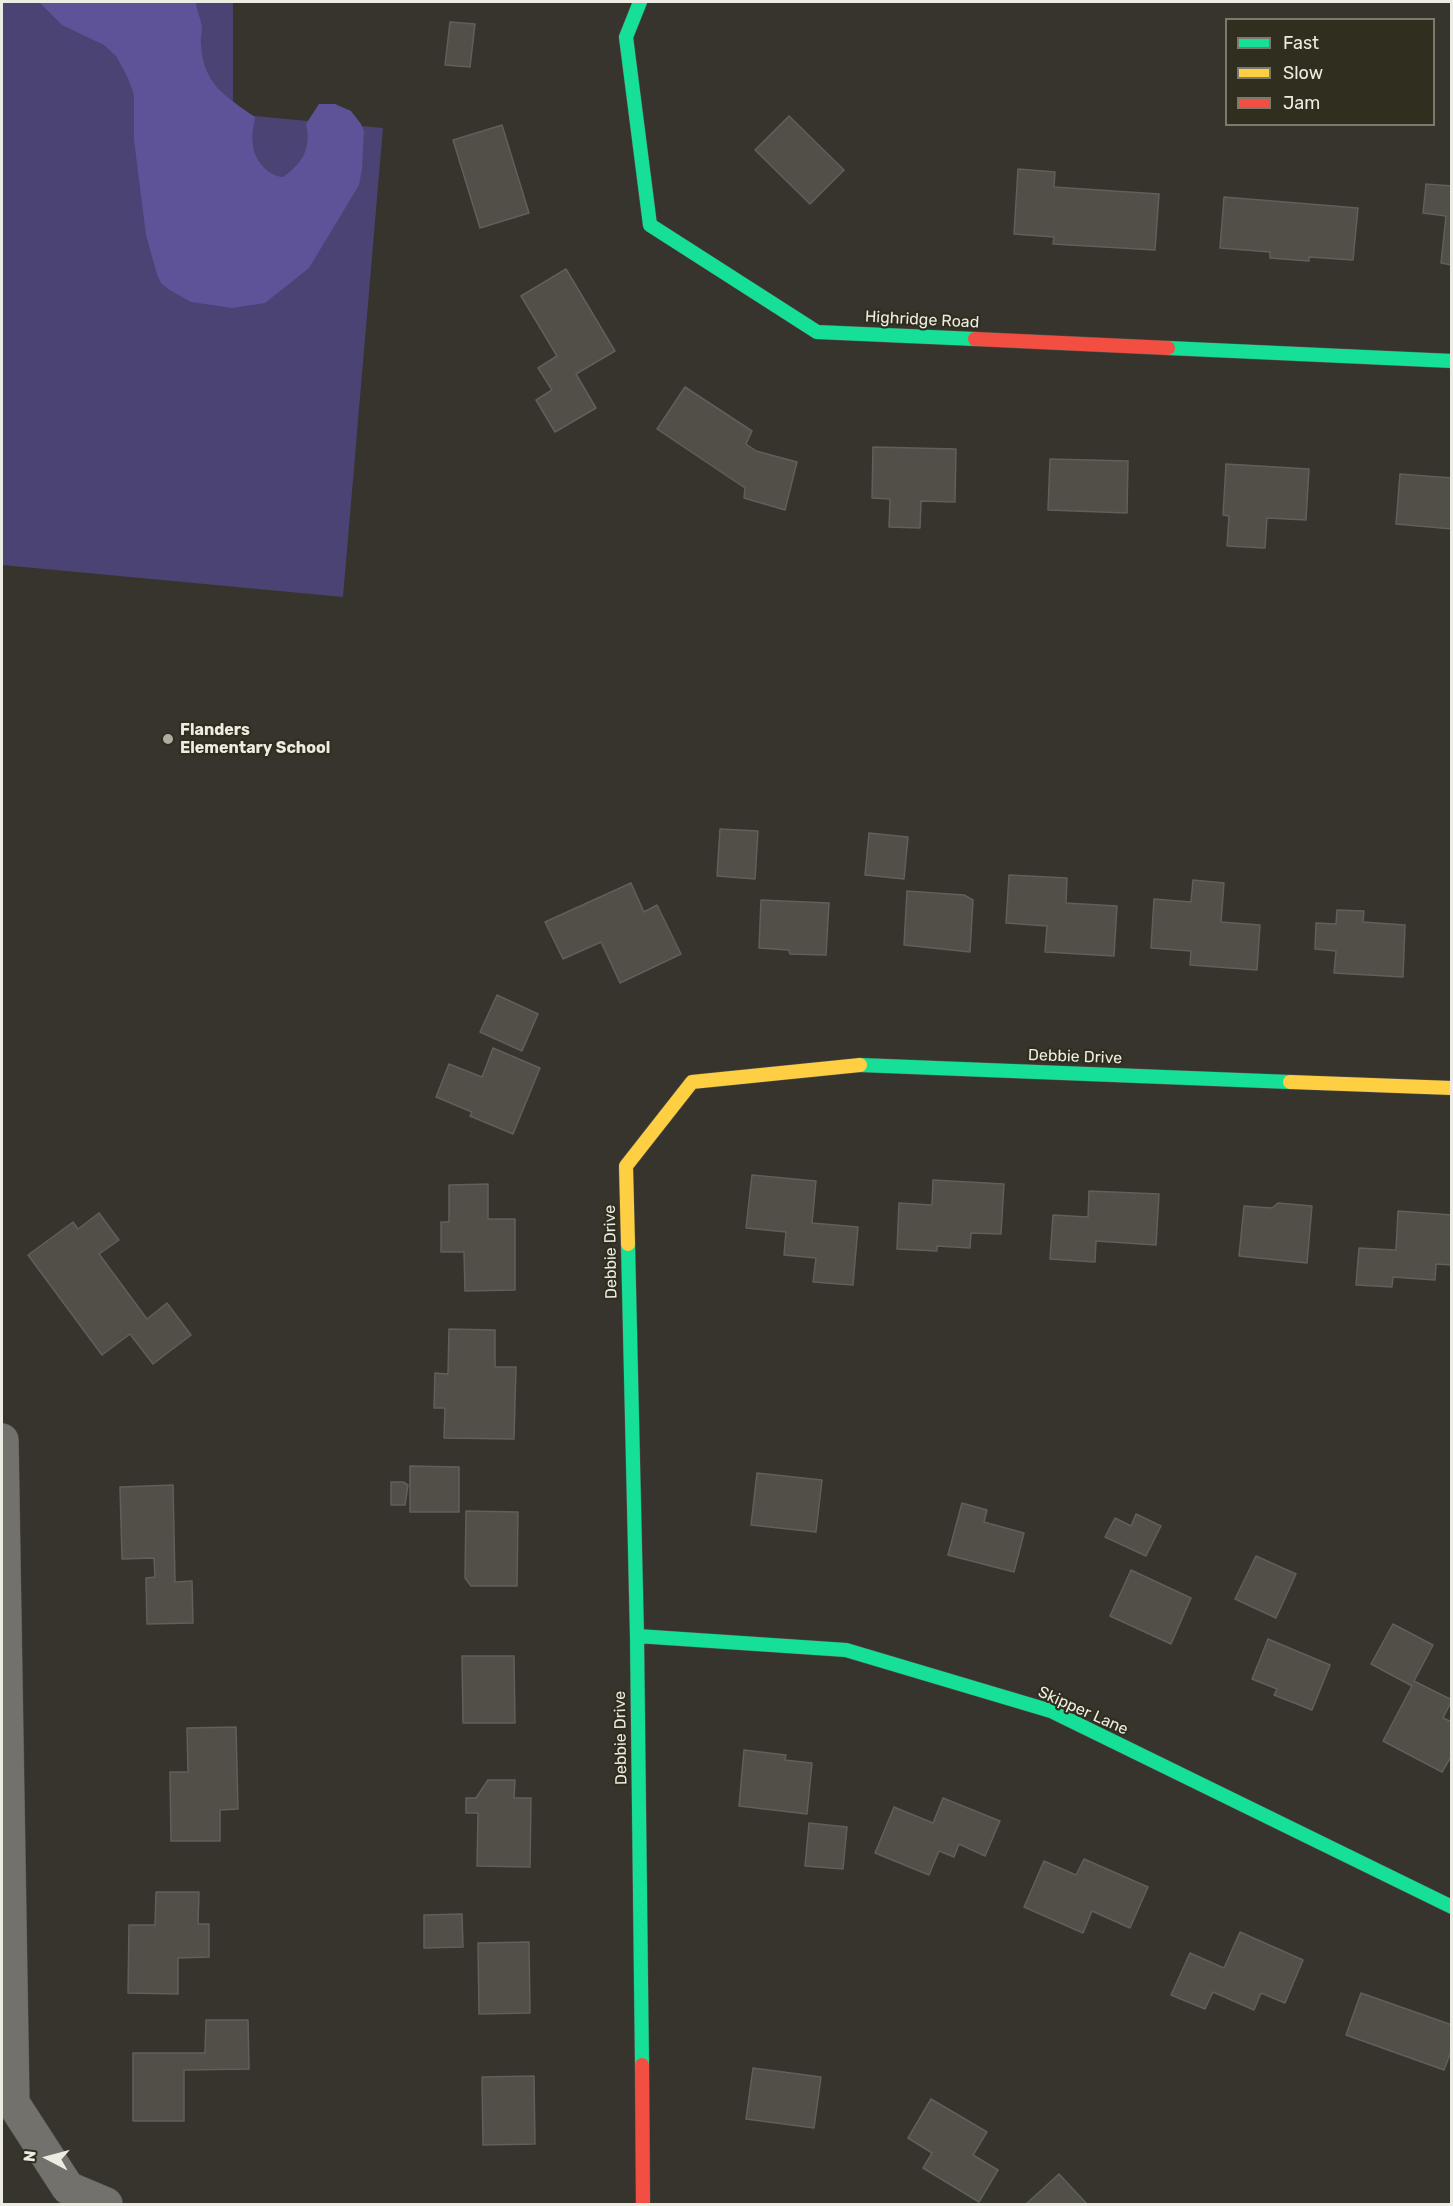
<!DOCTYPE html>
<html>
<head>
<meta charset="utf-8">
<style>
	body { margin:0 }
	#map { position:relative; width:1453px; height:2206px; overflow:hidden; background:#36342c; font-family:Rubik,sans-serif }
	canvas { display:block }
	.frame { position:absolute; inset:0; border:3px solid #edece2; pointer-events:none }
	.legend { position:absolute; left:1225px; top:18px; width:210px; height:108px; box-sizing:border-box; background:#302e1f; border:2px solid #7c7a6d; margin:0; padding:8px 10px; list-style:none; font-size:18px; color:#edece2 }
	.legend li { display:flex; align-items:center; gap:12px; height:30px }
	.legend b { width:30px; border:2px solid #7c7a6d }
	.north { position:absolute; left:18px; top:2128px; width:60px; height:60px; -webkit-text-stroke:4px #302e1f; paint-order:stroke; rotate:276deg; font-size:16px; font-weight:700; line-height:24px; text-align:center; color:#edece2 }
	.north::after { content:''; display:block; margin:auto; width:21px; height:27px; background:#edece2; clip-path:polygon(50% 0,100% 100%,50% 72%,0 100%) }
</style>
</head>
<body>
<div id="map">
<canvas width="1453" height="2206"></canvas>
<div class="frame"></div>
<ul class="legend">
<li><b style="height:8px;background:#16e098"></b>Fast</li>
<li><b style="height:8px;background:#ffcf43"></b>Slow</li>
<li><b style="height:8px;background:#f24e42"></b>Jam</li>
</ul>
<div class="north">N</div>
</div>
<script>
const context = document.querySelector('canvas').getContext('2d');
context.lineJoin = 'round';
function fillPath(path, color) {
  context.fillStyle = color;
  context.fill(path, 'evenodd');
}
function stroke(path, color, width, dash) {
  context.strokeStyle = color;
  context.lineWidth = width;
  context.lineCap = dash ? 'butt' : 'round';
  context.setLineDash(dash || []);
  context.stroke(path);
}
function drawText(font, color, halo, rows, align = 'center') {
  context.font = font + ' Rubik,sans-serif';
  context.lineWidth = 4.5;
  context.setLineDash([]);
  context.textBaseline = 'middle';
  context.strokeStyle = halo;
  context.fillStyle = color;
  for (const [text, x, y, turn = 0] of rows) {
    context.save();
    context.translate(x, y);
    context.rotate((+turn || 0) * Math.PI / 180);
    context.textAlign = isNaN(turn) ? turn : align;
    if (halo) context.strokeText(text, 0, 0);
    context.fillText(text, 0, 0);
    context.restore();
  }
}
const green = new Path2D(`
	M2,2H233V114L383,128L343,597L2,565Z`);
const water = new Path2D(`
	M39,2H196C196,11 202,20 202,29C202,34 200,39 201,44C203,84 225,96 255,117C254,125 251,136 253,145C254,160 268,176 283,177C302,164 312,148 306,124L319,104H335L351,111L361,124L364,131L362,169L359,185L309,268L265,303L232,308L191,302L168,289L161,283L157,274L146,235L134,140V95L128,78L116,56L104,45L62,25Z`);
const building = new Path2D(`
	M450,22L475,24L470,67L445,65Z
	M789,116L844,170L810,204L755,150Z
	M502,125L529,213L480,228L453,140Z
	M1018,169L1055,172L1054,187L1159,194L1155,250L1053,244L1054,237L1014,234Z
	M1426,184L1452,186V265L1441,263L1446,216L1423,213Z
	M1224,197L1358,208L1353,260L1309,257V261L1270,258V252L1220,248Z
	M566,269L615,351L576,374L596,408L555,432L536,400L552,390L538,368L557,356L521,296Z
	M685,387L752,431L746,444L756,451L797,462L785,510L744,498L745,488L657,429Z
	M873,447L956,449L955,502L921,501L920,528L889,527L890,499L872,498Z
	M1050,459L1128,461L1127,513L1048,510Z
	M1226,464L1309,469L1306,520L1267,518L1265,548L1227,546L1229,516L1223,515Z
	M1400,474L1452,478V529L1396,524Z
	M720,829L758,831L755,879L717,876Z
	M869,833L908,837L904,879L865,875Z
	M1009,875L1067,878L1066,903L1117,906L1114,956L1045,952L1047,926L1006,923Z
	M1193,880L1224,883L1221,922L1260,925L1257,970L1190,965L1191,951L1151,948L1154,899L1191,902Z
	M631,883L644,912L657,905L681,954L620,983L601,942L563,959L545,922Z
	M907,891L964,895L973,900L970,952L904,945Z
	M761,900L829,903L826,955L790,954L789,950L759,948Z
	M1337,910L1364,911L1363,922L1405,925L1403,977L1334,973L1336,951L1315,949L1316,923L1336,924Z
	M497,995L538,1014L522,1051L480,1032Z
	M493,1048L540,1068L513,1134L470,1116L472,1112L436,1097L449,1064L482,1077Z
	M752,1175L816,1181L812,1223L858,1227L853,1285L813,1282L816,1258L784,1255L786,1232L746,1228Z
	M933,1180L1004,1184L1001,1234L971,1233L970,1248L937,1246V1251L897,1249L899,1203L932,1205Z
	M488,1184V1219H515V1290L465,1291L464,1252H441V1222H449V1185Z
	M1089,1191L1159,1194L1156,1245L1096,1241L1095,1262L1050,1259L1053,1215L1088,1217Z
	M1278,1203L1312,1206L1307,1263L1239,1256L1244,1206L1272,1208Z
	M1398,1211L1452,1215V1265L1436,1264L1435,1280L1393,1277L1392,1287L1356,1285L1359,1248L1396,1250Z
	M99,1213L119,1240L99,1254L147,1319L167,1303L191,1335L153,1364L130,1334L102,1355L28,1255L73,1222L78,1229Z
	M449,1329L495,1330V1367H516L514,1439L444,1438L445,1408H434L435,1373L448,1374Z
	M410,1466L459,1467V1512H410Z
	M757,1473L822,1480L816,1532L751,1525Z
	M391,1482H403L408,1485L405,1505H391Z
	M173,1485L175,1582L192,1581L193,1623L147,1624L146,1578L155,1577L154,1558L122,1559L120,1487Z
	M962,1503L987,1510L984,1522L1024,1533L1014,1572L948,1555Z
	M466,1511L518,1512L517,1586H471L465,1578Z
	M1136,1514L1161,1526L1146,1556L1105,1537L1115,1518L1131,1526Z
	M1256,1556L1296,1574L1276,1618L1235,1599Z
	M1131,1570L1191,1598L1171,1644L1110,1616Z
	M1393,1624L1433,1645L1414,1681L1452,1700L1443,1718L1452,1722V1755L1442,1772L1383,1741L1412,1686L1371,1664Z
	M1268,1639L1330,1665L1312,1710L1274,1695L1277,1689L1252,1679Z
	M462,1656H514L515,1723H463Z
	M236,1727L238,1809L220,1810V1841H171L170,1772H188L187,1728Z
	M744,1750L786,1755L785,1760L812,1763L807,1814L739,1806Z
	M488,1780H515L514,1798H531L530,1867L477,1866L478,1813H466V1798H476Z
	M943,1798L1000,1821L985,1856L959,1844L954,1857L939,1851L929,1875L875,1853L894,1807L933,1823Z
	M809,1823L847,1827L843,1869L805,1866Z
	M1084,1859L1148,1887L1130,1928L1092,1911L1083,1933L1024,1907L1044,1861L1076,1875Z
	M156,1892H199L198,1924H209V1957L178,1958V1994L128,1993L129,1925H155Z
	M462,1914L463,1947L424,1948V1915Z
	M1240,1932L1303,1960L1285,2003L1261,1993L1254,2010L1213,1992L1205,2009L1171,1995L1190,1953L1224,1968Z
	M529,1942L530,2013L479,2014L478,1943Z
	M1361,1993L1452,2025V2049L1444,2070L1346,2035Z
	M206,2020H248L249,2069L184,2070V2121H133V2053H205Z
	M753,2068L821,2077L814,2128L746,2119Z
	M534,2076L535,2144L483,2145L482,2077Z
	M931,2099L987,2132L973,2155L998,2170L979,2202L923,2168L932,2153L908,2138Z
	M1059,2174L1087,2204H1026Z`);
const street = new Path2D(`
	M2,1440L13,2103L68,2188L106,2204`);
const fast = new Path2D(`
	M640,2L626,37L650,225L817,332L975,339
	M1168,348L1452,361
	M860,1065L1290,1082
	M628,1244L637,1636L642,2065
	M637,1636L846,1650L1051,1711L1452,1907`);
const slow = new Path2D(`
	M1290,1082L1452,1088
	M628,1244L626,1166L692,1082L860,1065`);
const jam = new Path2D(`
	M975,339L1168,348
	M642,2065L643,2204`);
const markers = [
	[168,739,6,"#adaca2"]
];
const streetNames = [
	["Highridge Road",922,320,3],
	["Debbie Drive",1075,1057,2],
	["Debbie Drive",611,1252,-91],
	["Skipper Lane",1083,1711,24],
	["Debbie Drive",621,1738,-91]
];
const poiNames = [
	["Flanders",180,730],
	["Elementary School",180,748]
];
fillPath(green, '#4a4373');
fillPath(water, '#5e5398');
fillPath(building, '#514f48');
stroke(building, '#615f59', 1.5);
stroke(street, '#53524b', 34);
stroke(fast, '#53524b', 15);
stroke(slow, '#53524b', 15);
stroke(jam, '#53524b', 15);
stroke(street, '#72716b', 33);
stroke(fast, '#16e098', 14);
stroke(slow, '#ffcf43', 14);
stroke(jam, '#f24e42', 14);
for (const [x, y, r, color] of markers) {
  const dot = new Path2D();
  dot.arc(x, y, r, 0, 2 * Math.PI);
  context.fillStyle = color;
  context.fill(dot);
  stroke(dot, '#302e1f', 2);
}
drawText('16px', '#edece2', '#302e1f', streetNames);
drawText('bold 16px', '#edece2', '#302e1f', poiNames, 'left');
</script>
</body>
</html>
